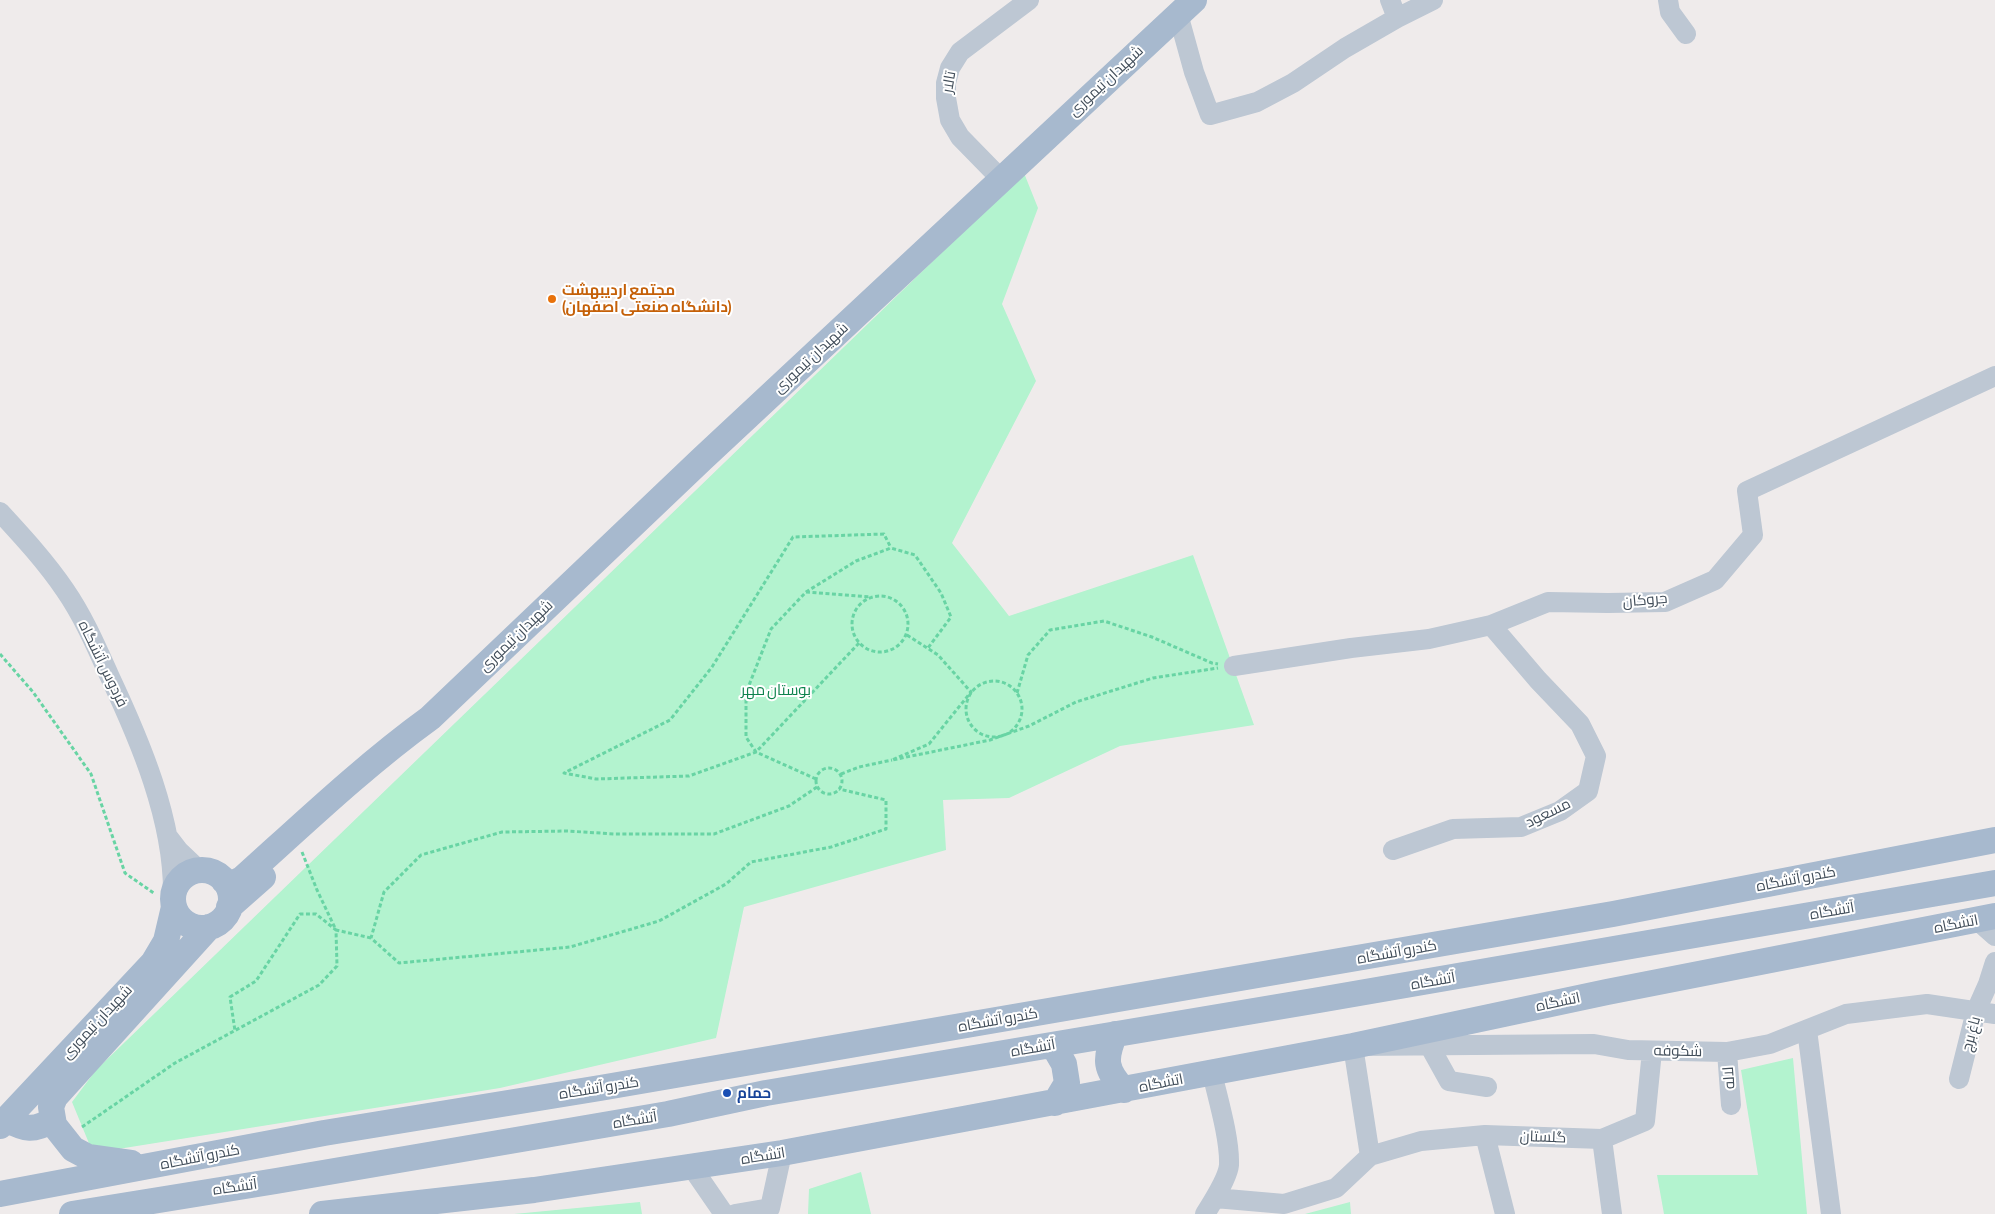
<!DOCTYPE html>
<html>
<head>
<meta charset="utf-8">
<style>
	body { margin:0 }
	canvas { display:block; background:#efebeb }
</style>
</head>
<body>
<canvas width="1995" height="1214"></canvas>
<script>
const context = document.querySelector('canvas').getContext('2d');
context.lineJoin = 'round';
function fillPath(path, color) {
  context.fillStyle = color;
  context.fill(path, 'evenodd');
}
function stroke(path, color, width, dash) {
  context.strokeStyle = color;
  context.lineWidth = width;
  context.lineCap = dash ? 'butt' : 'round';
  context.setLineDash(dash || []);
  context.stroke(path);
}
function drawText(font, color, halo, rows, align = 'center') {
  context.font = font + ' "Asap Condensed",Cairo,sans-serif';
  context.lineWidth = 4;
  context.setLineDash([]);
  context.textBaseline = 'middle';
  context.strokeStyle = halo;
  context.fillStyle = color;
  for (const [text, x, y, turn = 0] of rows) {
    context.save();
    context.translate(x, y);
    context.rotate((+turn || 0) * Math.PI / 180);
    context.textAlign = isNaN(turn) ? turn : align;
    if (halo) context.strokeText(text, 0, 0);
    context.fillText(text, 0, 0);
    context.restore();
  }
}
const green = new Path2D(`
	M1024,173L1038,208L1002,304L1036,381L952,543L1009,616L1193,555L1254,725L1120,746L1009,798L943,800L946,850L744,907L716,1038L500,1088L93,1153L72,1102L96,1070Z
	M1793,1058L1807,1214H1664L1657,1175H1758L1741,1070Z
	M861,1172L871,1214H808L809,1189Z
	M640,1202L642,1214H514Z
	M1350,1202L1351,1214H1305Z`);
const path = new Path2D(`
	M806,592L871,597
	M852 624a28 28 0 1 1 56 0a28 28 0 1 1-56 0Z
	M907,635L938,655L971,692L929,744L892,760L990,740L1029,726L1076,702L1153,678L1218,668
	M859,643L756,752L746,737V693L771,629L806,592L856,561L891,548L915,555L941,593L951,617L928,648
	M0,654L33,692L91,774L125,873L155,894
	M966 709a28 28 0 1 1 56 0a28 28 0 1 1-56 0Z
	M1017,693L1028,655L1050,630L1104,621L1152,637L1212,663L1218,664
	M816 781a13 13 0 1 1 26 0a13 13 0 1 1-26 0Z
	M841,774L859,767L892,760
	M816,779L756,752L689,776L596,779L564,773L670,720L712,667L793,537L884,534L891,548
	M817,787L789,806L714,834H615L567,831L502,832L421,855L384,892L371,938L399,963L570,947L659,921L726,884L751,862L831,847L886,829V800L839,789
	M302,852L317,890L336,930L371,938
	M82,1127L175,1063L319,985L337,966L336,930L316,914H300L256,981L230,997L235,1031`);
const minor = new Path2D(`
	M1390,0L1397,18
	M1668,0L1670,12L1686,34
	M1178,14L1194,72L1210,115L1257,102L1293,83L1345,48L1397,18L1433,0
	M1002,180L960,137L950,120L946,98V83L950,68L960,52L1029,0
	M0,512C23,537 46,562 65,590C83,616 96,646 109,675C140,741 174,820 173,895
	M1234,666L1351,648L1429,639L1491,625L1548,602L1608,603L1665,602L1715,580L1753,535L1747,491L1995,376
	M169,838L179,851L199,870
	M1393,850L1453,829L1521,827L1560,811L1588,791L1596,756L1580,724L1538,680L1491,625
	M1977,920L1995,936
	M1807,1030L1831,1214
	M1429,1045L1449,1081L1487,1087
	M1727,1052L1731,1105
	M1959,1079L1976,1011L1988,984L1995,962
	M1485,1135L1505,1214
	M1602,1139L1612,1214
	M1370,1156L1421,1141L1485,1135L1602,1139L1645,1121L1652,1051
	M691,1166L724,1214
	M1215,1198L1284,1204L1336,1188L1370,1156L1353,1046L1594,1044L1628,1050L1727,1052L1770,1044L1846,1014L1927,1004L1995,1014
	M735,1214L770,1208L782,1153
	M1205,1214C1212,1203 1228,1178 1229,1165C1230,1139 1218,1099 1212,1073`);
const major = new Path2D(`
	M173 899a29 29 0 1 1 58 0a29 29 0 1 1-58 0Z
	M224,881L234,883L242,879C302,825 365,765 430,718L702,459L1194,0
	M229,907L263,877
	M1115,1034C1104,1059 1105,1070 1124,1090
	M1053,1045L1064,1064L1067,1083L1055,1103
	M6,1119C25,1130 34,1131 53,1120
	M0,1126L153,963L166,941L174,907
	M131,1163L88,1157L73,1149L54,1125L51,1107L55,1097L209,927
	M0,1194L324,1133L600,1088L1613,914L1995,840
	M72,1214L276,1181L668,1114L766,1093L1319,1000L1995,883
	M322,1214L534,1190L782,1153L1353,1046L1607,992L1995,916`);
const markers = [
	[552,299,5,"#e8710a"],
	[727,1093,5,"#1a4fb4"]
];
const streetNames = [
	["شهیدان تیموری",1106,81,-43],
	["تالار",949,82,-80],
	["شهیدان تیموری",811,358,-43],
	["جروکان",1645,600,-5],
	["شهیدان تیموری",516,636,-44],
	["فردوس آتشگاه",103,664,64],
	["مسعود",1548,813,-26],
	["کندرو آتشگاه",1796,879,-11],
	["آتشگاه",1832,911,-10],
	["اتشگاه",1956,924,-11],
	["کندرو آتشگاه",1397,952,-10],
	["آتشگاه",1433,981,-10],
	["اتشگاه",1558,1002,-12],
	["کندرو آتشگاه",998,1020,-10],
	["شهیدان تیموری",97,1022,-47],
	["باغ برج",1971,1034,-75],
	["آتشگاه",1033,1048,-10],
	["شکوفه",1678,1051,1],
	["لاله",1729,1078,-94],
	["اتشگاه",1161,1083,-11],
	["کندرو آتشگاه",599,1088,-9],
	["آتشگاه",635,1120,-9],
	["گلستان",1543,1137,2],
	["اتشگاه",763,1156,-9],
	["کندرو آتشگاه",200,1157,-11],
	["آتشگاه",235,1187,-8]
];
const foodNames = [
	["مجتمع اردیبهشت",562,290],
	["(دانشگاه صنعتی اصفهان)",562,307]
];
const parkNames = [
	["بوستان مهر",776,690]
];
const transitNames = [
	["حمام",737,1093]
];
fillPath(green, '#b3f3cf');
stroke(path, '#68d4a4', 3, [4, 2.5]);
stroke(minor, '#bdc7d3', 20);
stroke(major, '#a7b9ce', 26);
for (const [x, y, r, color] of markers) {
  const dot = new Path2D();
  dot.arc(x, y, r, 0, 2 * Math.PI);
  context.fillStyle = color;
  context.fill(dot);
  stroke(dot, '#fff', 2);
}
drawText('15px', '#424e5a', '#fff', streetNames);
drawText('bold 15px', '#c56008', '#fff', foodNames, 'left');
drawText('15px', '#0d824d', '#fff', parkNames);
drawText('bold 15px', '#164399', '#fff', transitNames, 'left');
</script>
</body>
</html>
